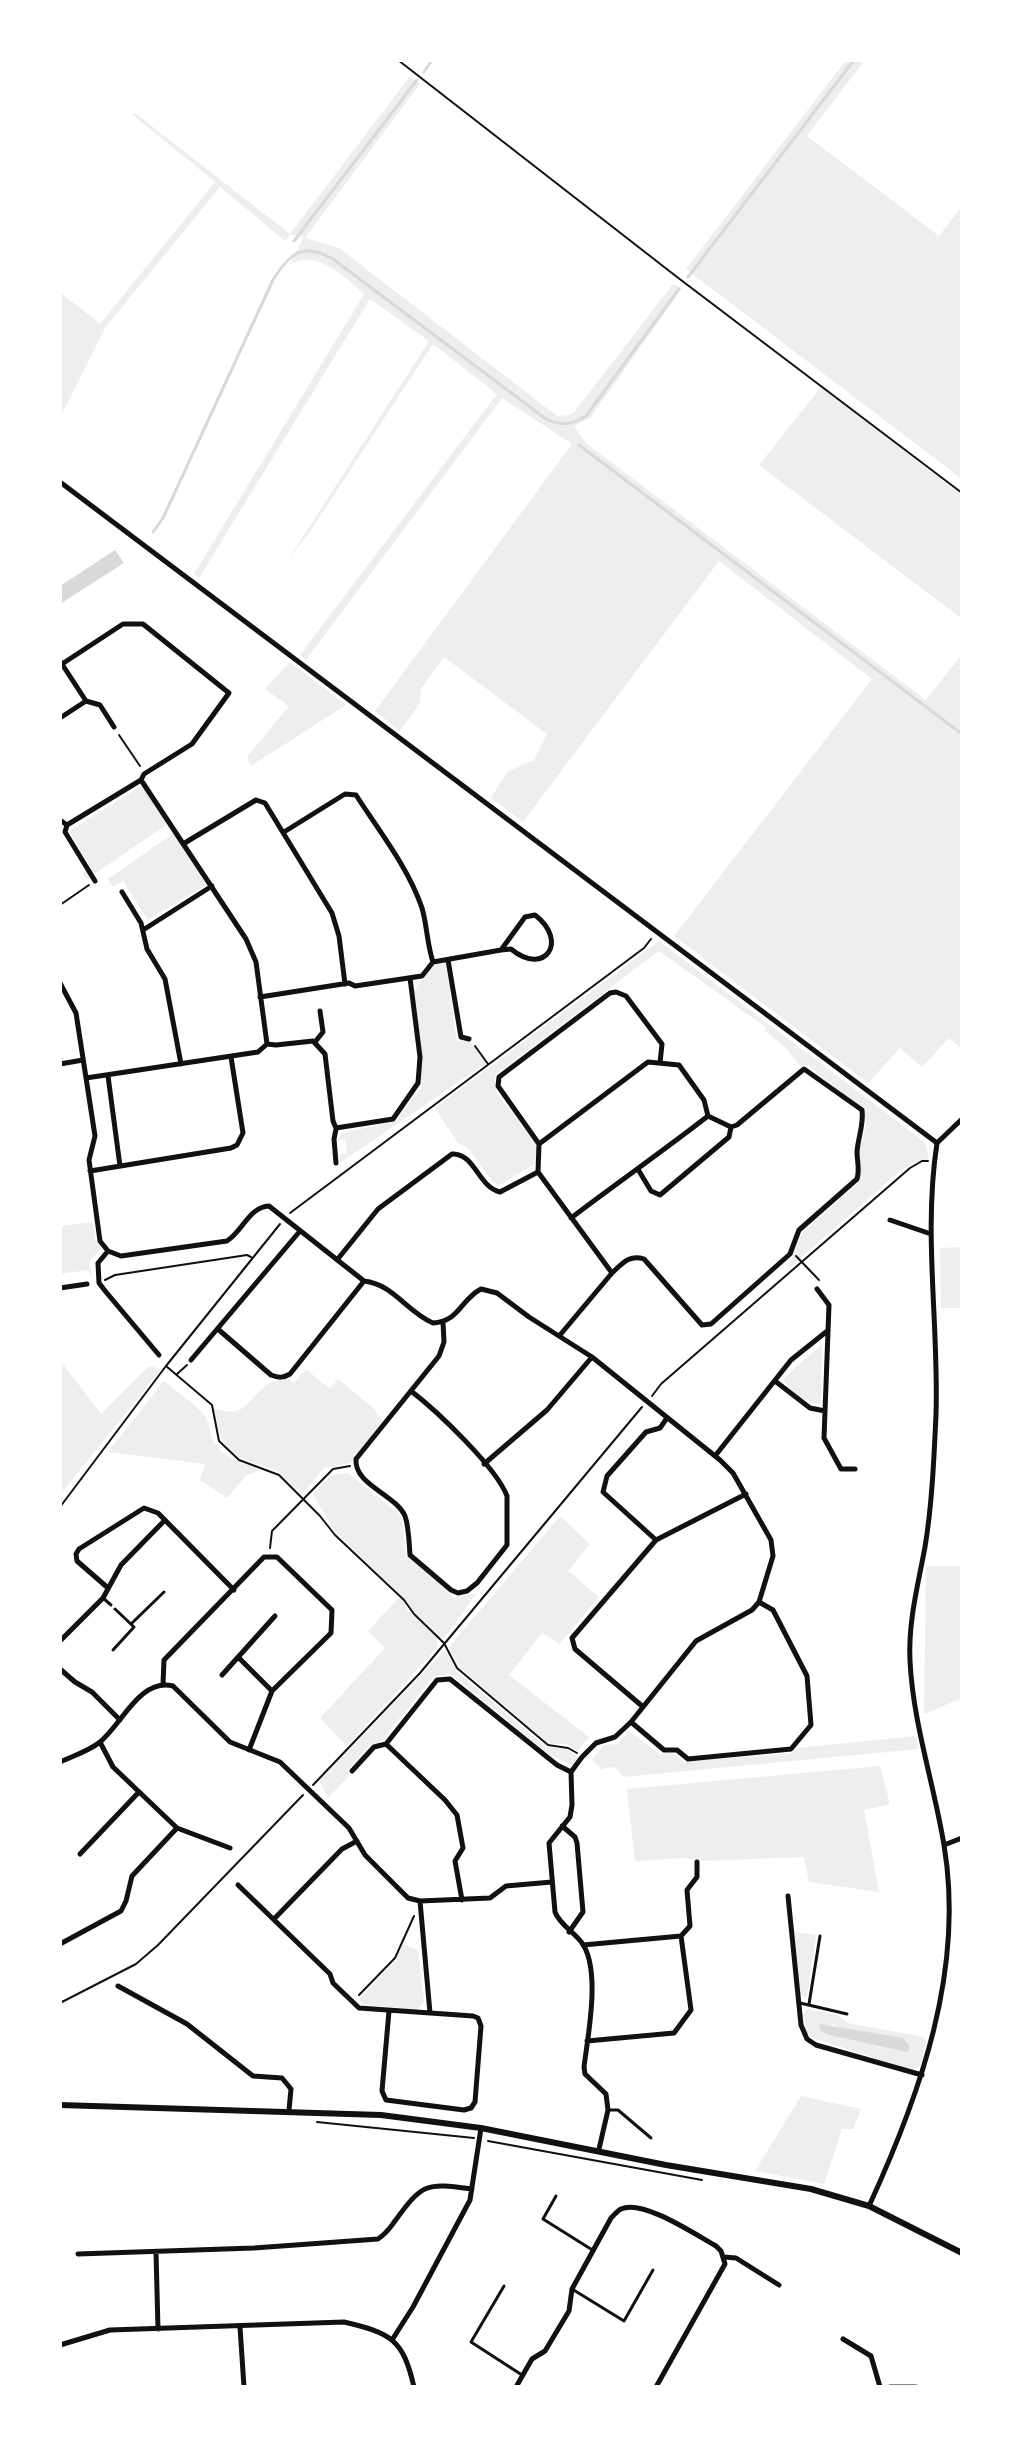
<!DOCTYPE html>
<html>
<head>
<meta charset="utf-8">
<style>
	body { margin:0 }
	#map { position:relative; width:1022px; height:2447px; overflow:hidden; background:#fff; font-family:Montserrat,sans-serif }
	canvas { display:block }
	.frame { position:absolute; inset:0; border:62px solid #fff; pointer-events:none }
</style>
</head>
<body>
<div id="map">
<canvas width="1022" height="2447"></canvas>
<div class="frame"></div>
</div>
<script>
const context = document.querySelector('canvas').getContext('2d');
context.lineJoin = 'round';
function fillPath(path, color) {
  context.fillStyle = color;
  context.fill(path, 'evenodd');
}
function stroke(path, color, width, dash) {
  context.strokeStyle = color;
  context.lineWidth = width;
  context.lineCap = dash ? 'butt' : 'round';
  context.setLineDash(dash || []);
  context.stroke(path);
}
const green = new Path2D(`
	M846,60H865L807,136L939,236L962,206V479L686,269Z
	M410,76L420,84L305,238L339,248L557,416L570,415L575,411L673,284L682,288L591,417L574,426L587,444L926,700L962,654L961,1048L949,1038L922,1067L900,1048L868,1083L674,936L872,679L719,561L523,822L491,798L507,772L534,760L547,734L444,657L421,689L420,703L400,731L375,711L572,444L502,398L306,660L300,655L497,394L433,344L311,530L288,560L429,341L370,299L199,578L194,574L364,294C344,277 316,248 289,265L304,237L290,235L285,241L220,187L105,328L60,418V292L100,324L215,182L133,115L135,113L290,234Z
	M821,387L962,496V619L759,465Z
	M290,662L346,705L251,766L247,757L289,706L265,689Z
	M143,785L168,824L87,879L83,873L91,868L69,831Z
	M174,833L206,885L148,920L123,881L113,887L108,879Z
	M659,941L918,1137L925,1143L929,1156L927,1160L913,1163L900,1171L787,1270L802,1233L857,1184L858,1155L866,1125L864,1115L856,1104L808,1065L800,1066L786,1048L765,1031L767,1028L659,951L495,1075V1088L499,1096L538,1147L535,1164L498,1186L492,1181L469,1149L458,1143L435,1108Z
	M446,962L457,1041H470L486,1063L340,1163L339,1155L347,1153L345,1139L338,1140L342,1133L396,1121L422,1087L414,991L434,965Z
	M93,1222L95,1239L102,1248L90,1260L92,1278L88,1270L60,1274V1226Z
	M962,1247V1308H941L940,1248Z
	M822,1344L821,1398L820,1404C804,1403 792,1392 783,1379Z
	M60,1360L101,1414L149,1366L161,1369L60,1495Z
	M306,1369L330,1389L338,1379L373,1408L383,1421L351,1463L324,1468L303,1494L277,1471L239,1457L222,1442L211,1407C248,1421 245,1399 270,1383C274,1380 282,1380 287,1378L294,1383Z
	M164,1381C177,1392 193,1402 204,1415C210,1423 209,1430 212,1439C221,1458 242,1462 260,1470L246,1476L227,1498L200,1480L205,1464L108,1452Z
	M348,1473L398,1513L402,1519L406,1555L454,1598L477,1593L445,1637L441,1638L414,1612L403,1597L407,1610L438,1638L437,1648L347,1746L320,1718L385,1648L368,1631L401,1595L336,1533L313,1494L331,1475Z
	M560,1516L590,1544L568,1571L599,1597L560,1644L542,1633L509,1675L589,1737L578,1751L567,1744H549L459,1667L449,1647Z
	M926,1566H962V1698L924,1714Z
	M445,1650L456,1671L546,1747L566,1749L578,1757L572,1765L550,1755L451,1674L434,1676L381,1741L378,1744L372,1743L347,1771L350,1775L328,1798L319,1781Z
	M629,1731L660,1754L671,1753L685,1762L792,1753L797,1748L916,1736L919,1749L623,1777L616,1768L608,1767L602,1770L592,1759L604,1745L617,1744Z
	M880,1766L890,1804L864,1810L879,1892L809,1882L804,1857L702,1861L683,1858L635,1861L627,1789Z
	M795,1932L816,1935L807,1996L805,1998L800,1994Z
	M403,1944L418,1950L424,2002L417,2010L361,2004L360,1999L396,1960Z
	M806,2009L835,2014L848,2023L924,2037L926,2042L920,2066L912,2070L813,2038L805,2031L803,2015ZM832,2024L842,2029L903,2038L909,2045L905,2052L825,2033Z
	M801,2096L861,2109L853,2129H842L824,2184L755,2171Z`);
const water = new Path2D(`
	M115,550L124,563L60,604V586Z
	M819,2024L903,2038L909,2045V2050L906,2052L830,2035L821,2031Z`);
const stream = new Path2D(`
	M424,72L432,60
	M294,241L417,80
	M688,277L854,60
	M579,445L962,734
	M153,532L163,518L273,280C290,253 302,242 333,259L546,419C562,426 571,425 586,416L679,289`);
const path = new Path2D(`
	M398,60L677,277L962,493
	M119,735L140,766
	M60,905L89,885
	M475,1046L488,1064
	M290,1213L644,948L651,939
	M796,1256L819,1280
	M105,1280L115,1275L247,1255L251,1257
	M166,1366L212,1405L219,1441L239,1460L279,1475L320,1516L335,1535L404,1600L414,1614L444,1643L457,1668L548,1745L568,1748L577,1753
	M177,1374L187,1365
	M652,1396L661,1384L910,1168L922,1161H928
	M60,1507L166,1366L280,1224
	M270,1548L272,1531L333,1469L350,1466
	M313,1785L420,1673L642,1407
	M359,1995L395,1958L414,1916
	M60,2003L136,1964L158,1945L303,1795
	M317,2122L474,2138
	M488,2141L702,2180`);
const service = new Path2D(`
	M103,1598L111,1605
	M131,1624L164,1592
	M113,1650L134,1627L115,1609
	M800,2003L847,2014
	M809,2004L820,1936
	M609,2110H618L651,2138
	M556,2196L543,2219L594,2251
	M504,2286L471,2342L522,2375
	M572,2289L624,2321L653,2270`);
const minor = new Path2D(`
	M60,482L937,1143
	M60,661L86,701L60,718
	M62,664L123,624H143L229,693L192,744L144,774L141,780
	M86,701L100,705L114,727
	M60,820L67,825
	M183,844L256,800L265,803L332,913L339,936L345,984
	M122,892L141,923L147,949L165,979L181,1064
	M143,930L212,886
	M448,960L461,1037L469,1039
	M433,962L501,950L525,917L535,915C569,941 545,977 511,949L501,950
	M60,983L76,1013L95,1136L89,1160L100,1241L108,1251
	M260,997L349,983L355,986L422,976L433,962C427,944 427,925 422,908C408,867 379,831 356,795L345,794L284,832
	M315,1042L323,1032L320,1011
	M267,1044L276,1045L313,1041L325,1054L333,1121L336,1128L393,1119L418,1083L420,1057L410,978
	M60,1064L83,1060
	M108,1076L120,1166
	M86,1078L258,1052L267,1044L256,962L246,939L141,780L67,825L65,832L95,881
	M937,1143L962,1119
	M539,1144L498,1086L499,1077L610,993L616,992L626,996L662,1044L660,1063
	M336,1163L334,1139L336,1129
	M90,1171L231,1148L237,1145L243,1133L231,1057
	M639,1171L651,1191L660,1195L729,1137L731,1127
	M538,1172L539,1144L648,1062L679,1065L704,1100L708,1116L731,1127L737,1125L804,1069L862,1110C864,1125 858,1137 857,1152C857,1162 860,1169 857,1179L799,1230L790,1254L711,1324L702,1325L644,1259C629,1254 622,1264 612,1273
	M571,1218C617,1183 663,1151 708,1116
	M890,1220L931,1234
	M337,1260L378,1209L452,1154C475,1153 478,1187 500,1192L538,1172L612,1273L560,1335
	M60,1288L87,1284
	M817,1289L829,1305L824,1438L841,1469H855
	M219,1330L271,1375C279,1378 283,1378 290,1374L364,1281
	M159,1355L106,1292L99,1283L98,1263L108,1251L121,1256L227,1241C243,1231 249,1207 269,1206L364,1281C393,1284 407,1312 433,1323C460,1321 460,1300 481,1289L497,1293L529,1317L592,1357L720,1460L733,1473L771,1540L773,1556L759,1602L752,1610L696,1641L631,1722L615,1737L596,1743L582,1757L571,1772L572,1805L570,1817L549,1843L555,1912C561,1927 576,1932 584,1946C600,1975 588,2035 584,2067L585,2074L606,2094L608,2110L599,2149
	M191,1360L300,1231
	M775,1381L810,1408L825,1411
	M411,1391C437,1411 496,1467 507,1496V1545L477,1583L467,1591L458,1593L451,1590L410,1555C409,1543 409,1527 405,1516C395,1494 354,1485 356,1459L439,1356L444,1342L443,1322
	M715,1456L791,1360L826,1332
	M484,1464L547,1410L592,1357
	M656,1540L603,1492L607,1476L646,1432L660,1428L667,1418
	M108,1588L77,1561L76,1554L79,1549L144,1508L158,1513L234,1590
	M60,1641L103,1598L121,1565L165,1520
	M238,1657L272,1691
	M60,1669L75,1682L92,1692L120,1720
	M222,1675L275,1616
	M163,1684L164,1660L264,1557H277L332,1610L331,1633L272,1691L249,1750
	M642,1706L575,1649L572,1638L656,1540L746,1494
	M631,1722L664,1750H677L688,1759L791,1749L811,1725L807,1676L773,1610L759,1602
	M100,1742L113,1767L177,1828L230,1848
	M386,1744L445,1800L457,1815L463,1848L455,1861L462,1900
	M60,1762C73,1756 89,1751 100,1742C122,1724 140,1678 173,1686L230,1742L280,1762L349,1828L365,1855L408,1898L420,1901L490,1898L506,1886L552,1882
	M352,1771L374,1747L386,1744L437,1680L450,1679L557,1765L571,1772
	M562,1826L575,1837L577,1843L583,1912L569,1932
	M944,1845L962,1838
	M80,1854L139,1792
	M238,1885L330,1974L333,1983L359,2008L473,2016L478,2018L481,2026L475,2102L471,2108L464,2110L386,2100L382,2091L389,2011
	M788,1896L801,2025L807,2039L816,2045L922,2075
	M420,1901L430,2013
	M274,1919L342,1849L357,1841
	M60,1944L121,1911L126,1901L132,1876L177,1828
	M583,1945L681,1936L690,1926L687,1890L697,1877V1862
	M118,1986L187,2024L253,2076L282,2078L291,2089L289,2110
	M587,2041L674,2033L691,2010L681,1936
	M869,2206C920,2095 965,1970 944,1845C934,1784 913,1723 910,1661C908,1622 918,1585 925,1547C932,1505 934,1458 936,1415C939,1324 923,1234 937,1143
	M156,2252L158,2329
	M78,2254L254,2248L378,2239C387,2233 389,2229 395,2221C423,2182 427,2183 472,2189
	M724,2257L736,2258L779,2285
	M240,2327L244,2387
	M843,2339L871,2356L880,2387
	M392,2340L413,2307L470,2200L481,2128
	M60,2345L110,2330L344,2322C391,2333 403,2339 414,2387
	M516,2387L532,2359L545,2351L569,2311L572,2289L611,2218C614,2215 617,2211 621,2209C643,2199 696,2235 716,2246L721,2251L725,2264L656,2387
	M890,2387H916`);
const tertiary = new Path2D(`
	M60,2105L381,2115L481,2128L666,2165L811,2189L869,2206L962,2253`);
fillPath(green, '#eee');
fillPath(water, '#d9d9d9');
stroke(stream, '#d9d9d9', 3);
stroke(path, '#111', 2);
stroke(service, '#111', 3);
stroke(minor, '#111', 5);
stroke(tertiary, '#111', 6);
</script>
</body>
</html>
